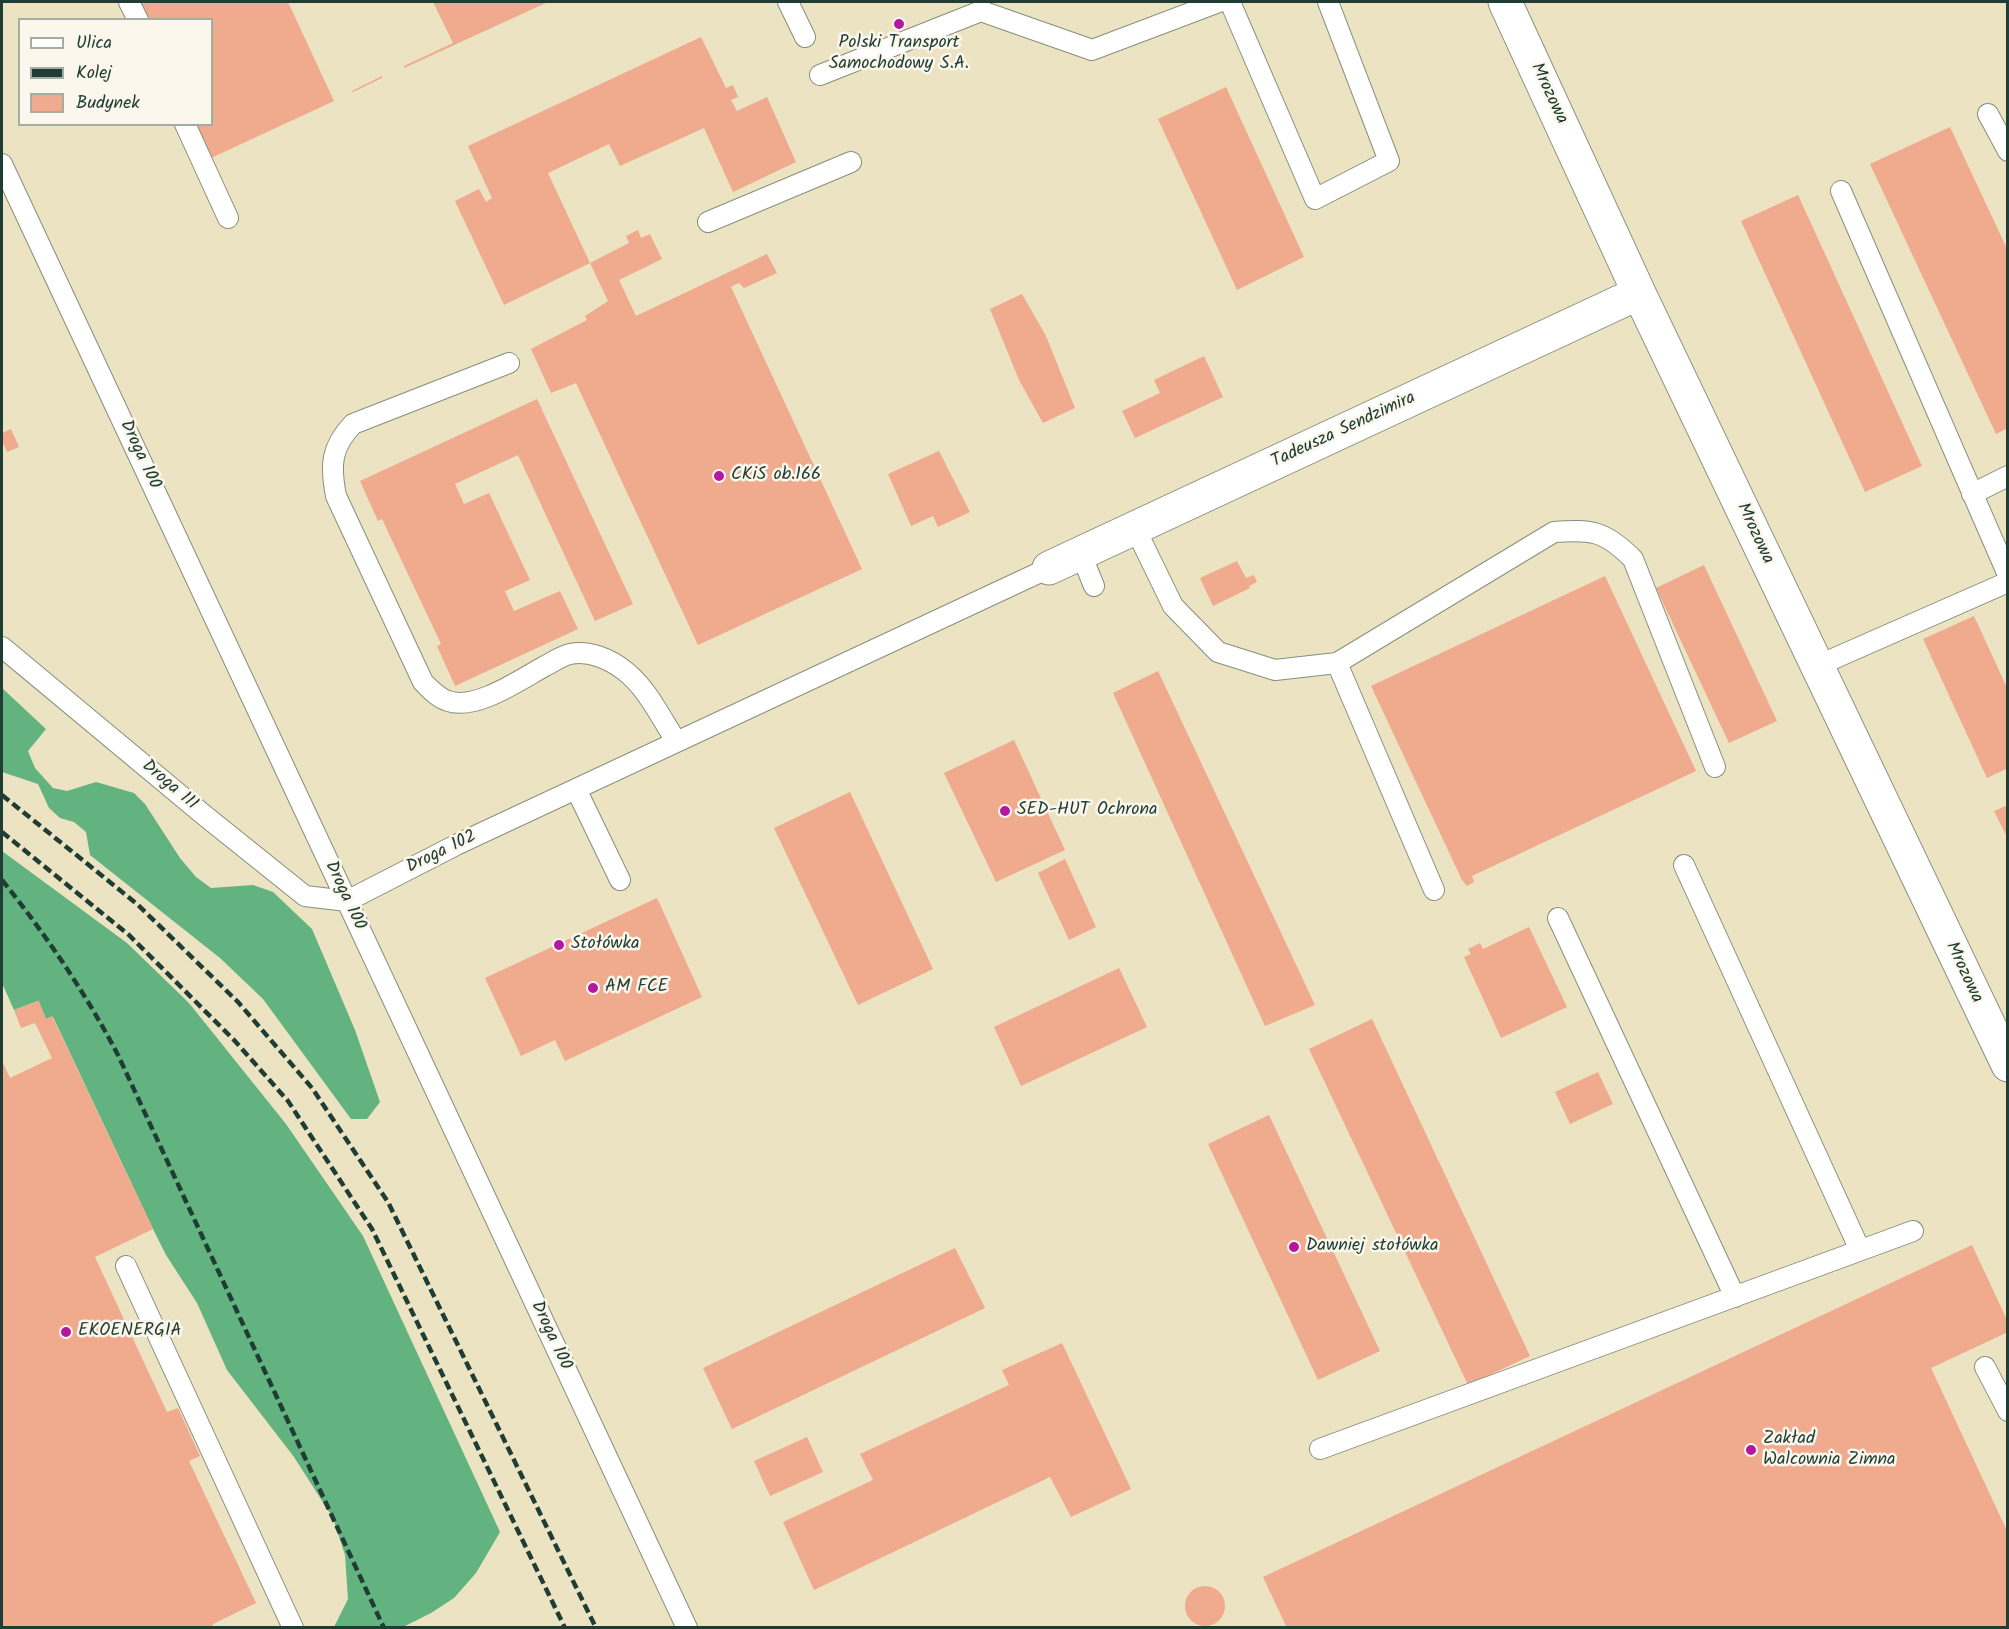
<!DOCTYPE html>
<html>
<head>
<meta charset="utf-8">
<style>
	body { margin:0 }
	#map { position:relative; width:2009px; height:1629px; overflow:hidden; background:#ebe3c2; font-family:Kalam,sans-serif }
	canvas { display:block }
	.frame { position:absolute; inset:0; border:3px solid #1f3d34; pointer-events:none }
	.legend { position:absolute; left:18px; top:18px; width:195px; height:108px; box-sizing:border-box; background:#fbf7ec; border:2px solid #a3ada2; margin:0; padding:8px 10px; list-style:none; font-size:18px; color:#1f3d34 }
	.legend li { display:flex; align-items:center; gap:12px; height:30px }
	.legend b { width:30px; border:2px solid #a3ada2 }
</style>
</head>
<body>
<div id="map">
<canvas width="2009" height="1629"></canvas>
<div class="frame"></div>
<ul class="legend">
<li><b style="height:8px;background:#fff"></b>Ulica</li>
<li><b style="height:8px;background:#1f3d34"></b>Kolej</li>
<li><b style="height:16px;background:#f0aa8d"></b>Budynek</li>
</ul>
</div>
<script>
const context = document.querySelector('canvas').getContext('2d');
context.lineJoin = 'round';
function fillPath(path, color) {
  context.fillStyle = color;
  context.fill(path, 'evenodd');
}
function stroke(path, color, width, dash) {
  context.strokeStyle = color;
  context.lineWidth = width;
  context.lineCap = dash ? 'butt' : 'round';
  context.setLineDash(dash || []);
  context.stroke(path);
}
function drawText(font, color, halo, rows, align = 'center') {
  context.font = font + ' Kalam,sans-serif';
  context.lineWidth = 5;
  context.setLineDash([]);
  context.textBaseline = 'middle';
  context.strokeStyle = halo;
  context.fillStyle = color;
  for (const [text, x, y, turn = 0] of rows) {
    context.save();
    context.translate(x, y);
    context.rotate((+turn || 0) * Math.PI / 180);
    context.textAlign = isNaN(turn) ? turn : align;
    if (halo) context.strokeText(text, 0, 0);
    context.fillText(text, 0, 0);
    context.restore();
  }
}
const forest = new Path2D(`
	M2,688L46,729L28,751L35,768L53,788L67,791L96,782L134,793L145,804L180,858L196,877L211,888L253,885L273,892L312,929L355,1030L380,1102L367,1119H351L263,999L220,958L90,855L86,832L74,822L60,818L49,808L38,784L2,772Z
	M2,851L127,943L189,1003L286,1124L363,1236L500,1532L476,1573L454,1598L431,1613L403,1627H334L348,1599L345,1555L333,1518L294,1457L227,1370L197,1303L166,1255L153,1229L53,1017L46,1019L38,1001L14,1010L2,983Z`);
const building = new Path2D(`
	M138,2H288L334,101L211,158L195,124H212V20H147Z
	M433,2H548L404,68V66L453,43Z
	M701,37L726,88L733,85L738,97L731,100L737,111L767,97L796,162L733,192L704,128L620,166L609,144L548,173L590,263L504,305L455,201L479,189L486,202L492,198L468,146Z
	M382,76V78L353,92L352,91Z
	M1226,87L1304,257L1237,290L1158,119Z
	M1950,127L2008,251V428L1996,434L1870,164Z
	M1798,195L1922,466L1865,492L1741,221Z
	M638,230L641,238L650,234L662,259L619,280L636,316L767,254L777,273L744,288L739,283L731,287L862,569L698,645L576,383L551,393L531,349L587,320L585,316L608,301L590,263L629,243L626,236Z
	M1022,294L1046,336L1075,408L1043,423L1019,380L990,309Z
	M1204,356L1223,397L1135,438L1122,411L1160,393L1154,380Z
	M537,399L633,604L595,621L518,455L455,484L464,504L489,493L530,580L505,591L514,611L560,591L578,629L455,686L437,646L441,644L382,519L378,521L360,481Z
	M11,429L19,447L7,452L2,441V433Z
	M939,451L970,512L938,527L933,516L911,526L888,474Z
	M1237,561L1246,578L1254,575L1257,582L1249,586L1250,588L1213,606L1200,578Z
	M1704,565L1777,721L1729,743L1656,588Z
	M1605,576L1696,771L1472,876L1474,882L1467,886L1462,880L1371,686Z
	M1974,616L2008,690V768L1987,778L1923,639Z
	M1158,671L1315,1005L1265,1026L1113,693Z
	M1014,740L1065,850L996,882L944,773Z
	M850,792L933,969L858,1005L774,828Z
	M2008,805V839L1994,811Z
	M1065,859L1096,927L1069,940L1038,873Z
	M657,898L702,997L565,1061L555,1040L521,1056L485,978Z
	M1529,927L1567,1007L1501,1038L1464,957L1471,954L1468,949L1480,943L1483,949Z
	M1119,968L1147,1027L1021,1086L994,1027Z
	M39,1001L46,1019L52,1016L153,1229L95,1257L167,1412L178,1408L200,1456L189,1461L256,1603L213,1624V1626L210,1628H2V1061L10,1078L52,1058L35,1023L21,1028L14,1010Z
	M1372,1019L1530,1356L1468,1385L1309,1049Z
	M1598,1072L1613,1104L1570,1124L1555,1092Z
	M1269,1115L1380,1351L1318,1380L1208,1144Z
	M1972,1245L2008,1322V1332L1931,1368L2008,1533V1628H1287L1263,1577Z
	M955,1248L985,1308L732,1429L703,1368Z
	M1062,1343L1131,1489L1071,1517L1050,1477L814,1590L783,1522L873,1480L860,1454L1009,1385L1002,1370Z
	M807,1437L823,1472L770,1496L754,1461Z
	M1185 1606a20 20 0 1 1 40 0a20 20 0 1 1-40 0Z`);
const lane = new Path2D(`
	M129,2L138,20
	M788,2L805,37
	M1230,2L1315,199L1389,161L1328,2
	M820,75L981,11L1092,50L1219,2
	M1988,114L2008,151
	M185,124L228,218
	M2,164L687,1628
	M1841,191L2008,575
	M708,222L851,162
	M509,363L353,424C331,447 330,465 336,496L423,682C431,690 438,698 448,701C476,711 521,679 545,666C553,662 561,656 570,654C589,650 610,659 625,671C647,688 661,718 676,741
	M1972,494L2008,476
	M1135,528L1173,606L1218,652L1275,670L1337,663L1554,532C1592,529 1605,531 1633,559L1715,767
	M1081,554L1094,586
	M2,647L204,815L305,896L347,901L456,845L1049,568
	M1337,663L1434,890
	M1817,666L2008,582
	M576,789L620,880
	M1684,865L1860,1250
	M1558,918L1735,1297
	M126,1266L293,1628
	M1985,1367L2008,1411
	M1320,1449L1913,1231`);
const street = new Path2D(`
	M1505,2L1639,293L2008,1065
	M1049,568L1639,293`);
const rail = new Path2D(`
	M2,795L137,904L238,1002L312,1088L388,1202L596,1628
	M2,832L129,935L234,1040L288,1101L372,1229L565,1628
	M2,880C46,935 85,992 118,1055L384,1628`);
const markers = [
	[899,24,6,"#b5179e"],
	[719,476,6,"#b5179e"],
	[1005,811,6,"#b5179e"],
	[559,945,6,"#b5179e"],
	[593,988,6,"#b5179e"],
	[1294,1247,6,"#b5179e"],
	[66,1332,6,"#b5179e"],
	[1751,1450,6,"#b5179e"]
];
const poiNames = [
	["Polski Transport",899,44,"center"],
	["Samochodowy S.A.",899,65,"center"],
	["CKiS ob.166",731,476],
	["SED-HUT Ochrona",1017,811],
	["Stołówka",571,945],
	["AM FCE",605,988],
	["Dawniej stołówka",1306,1247],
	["EKOENERGIA",78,1332],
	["Zakład",1763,1440],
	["Walcownia Zimna",1763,1461]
];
const streetNames = [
	["Mrozowa",1548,94,65],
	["Tadeusza Sendzimira",1344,431,-25],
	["Droga 100",139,455,65],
	["Mrozowa",1754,534,65],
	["Droga 111",169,786,40],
	["Droga 102",442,853,-26],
	["Droga 100",344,896,65],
	["Mrozowa",1963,973,65],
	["Droga 100",550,1336,65]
];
fillPath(forest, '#62b380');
fillPath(building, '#f0aa8d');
stroke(lane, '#85907b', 22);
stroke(street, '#85907b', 35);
stroke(lane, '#fff', 20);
stroke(street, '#fff', 33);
stroke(rail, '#1f3d34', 4.5, [9, 4.5]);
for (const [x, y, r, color] of markers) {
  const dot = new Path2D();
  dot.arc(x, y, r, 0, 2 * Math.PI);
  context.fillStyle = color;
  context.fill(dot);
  stroke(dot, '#fbf7ec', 2);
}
drawText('18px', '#1f3d34', '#fbf7ec', poiNames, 'left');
drawText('18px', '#1f3d34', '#fbf7ec', streetNames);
</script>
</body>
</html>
